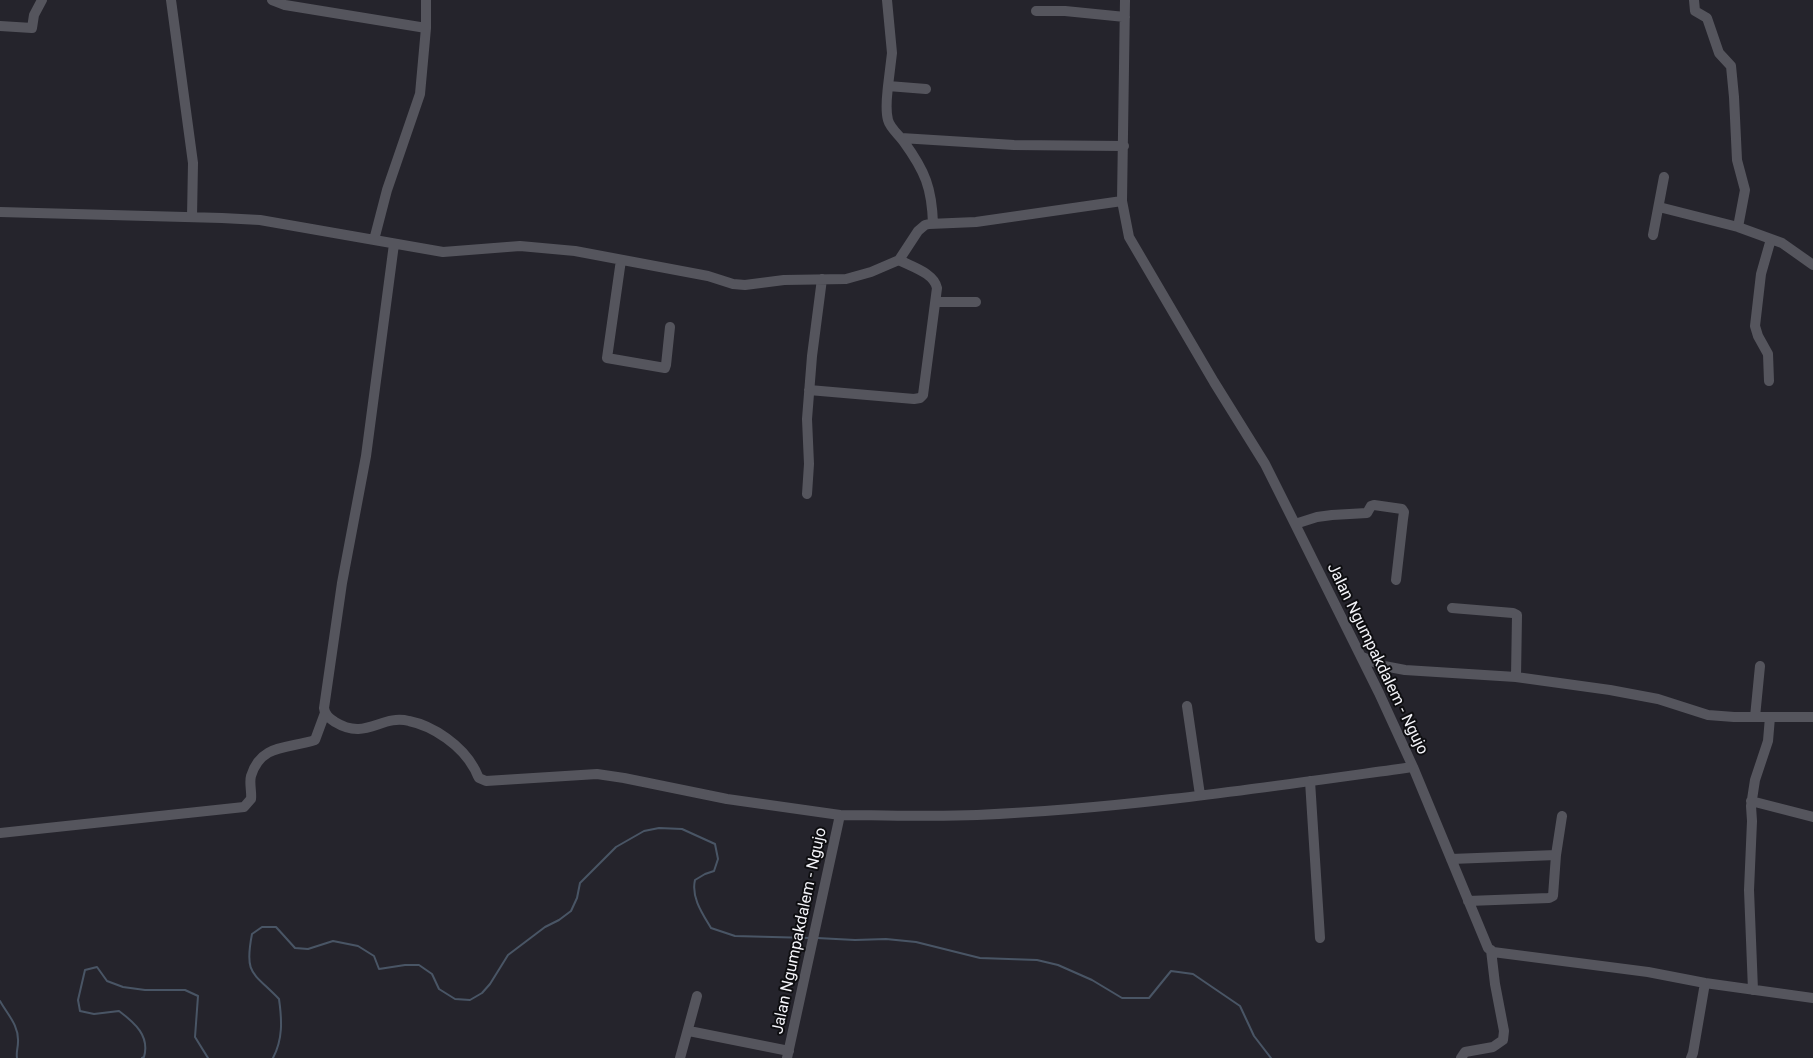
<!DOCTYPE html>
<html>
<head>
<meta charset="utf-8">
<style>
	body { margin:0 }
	canvas { display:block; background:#25242c }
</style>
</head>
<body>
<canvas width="1813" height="1058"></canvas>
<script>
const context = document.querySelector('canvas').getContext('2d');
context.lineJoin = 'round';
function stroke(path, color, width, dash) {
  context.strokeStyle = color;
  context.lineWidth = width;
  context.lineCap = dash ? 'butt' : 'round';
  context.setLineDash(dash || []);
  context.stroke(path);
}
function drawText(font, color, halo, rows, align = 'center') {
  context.font = font + ' Roboto,sans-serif';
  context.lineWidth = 4;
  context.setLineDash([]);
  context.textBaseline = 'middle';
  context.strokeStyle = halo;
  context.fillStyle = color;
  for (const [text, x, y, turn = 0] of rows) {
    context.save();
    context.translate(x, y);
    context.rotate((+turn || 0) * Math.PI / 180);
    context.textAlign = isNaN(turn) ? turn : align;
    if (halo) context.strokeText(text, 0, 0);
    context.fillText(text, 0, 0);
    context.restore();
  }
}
const stream = new Path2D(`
	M817,938L855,940L886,939L916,942L980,958L1037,960L1058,965L1092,980L1122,998H1149L1171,971L1193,974L1240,1006L1254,1036L1271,1058
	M0,1001C7,1014 19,1025 18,1042C18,1048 16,1052 17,1058
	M142,1058L144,1057C150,1036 135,1023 119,1011L94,1014L80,1011L78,1000L85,970L97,967L107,981L123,987L145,990H185L198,996L195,1037L208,1058
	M273,1058C283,1039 282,1020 279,999C253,972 244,975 252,934L262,927H276L295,948L308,949L333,941L358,946L374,956L379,969L405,965H419L432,974L439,989L455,999L470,1000L482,993L490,984L508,955L545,927L559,920L571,911L577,898L580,883L616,847L644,831L659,828L682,829L715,844L718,859L714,871L705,874L695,880C691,897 702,913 711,928L735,936L810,938`);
const minor = new Path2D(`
	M171,0L193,163L192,217
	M272,0L285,5L426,28
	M887,0L892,53L888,86L926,89
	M1125,0L1122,201L1129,237L1214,382L1265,464L1295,524L1379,693L1413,767L1488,948L1493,952L1648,972L1705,983L1813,998
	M1694,0L1695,11L1707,18L1719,53L1731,66L1734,97L1737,160L1745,190L1738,227L1782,243L1813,265
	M1036,11H1065L1125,17
	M0,26L32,28L34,15L42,0
	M888,86C887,97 885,109 888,120C890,128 899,135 904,142C925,171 932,188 933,224
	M901,138L1014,145L1124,146
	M1659,207L1738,227
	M0,212L222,218L260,220L443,252L520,246L575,251L708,276L733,284L745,285L784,280L846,279L871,272L899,260L918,231L925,225L929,224L976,222L1122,201
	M1653,235L1664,177
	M374,240L387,190L420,94L426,28V0
	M394,244L366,456L342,583L324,708C325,715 329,718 335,722C366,741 381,714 409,721C434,726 462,746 474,768C476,771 477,775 479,778L486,781L597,774L624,778L727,799L840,815
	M621,260L607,358L665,368L666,365L670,327
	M936,302H976
	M1769,381L1768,354L1758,336L1755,326L1761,274L1771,239
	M809,390L914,399L920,398L923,395L937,288C934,273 912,267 899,260
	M807,494L809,464L807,419L812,356L822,279
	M1295,524L1317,517L1332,515L1367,513L1371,506L1374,505L1402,509L1404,512L1403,519L1396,580
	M1452,608L1513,613L1517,615L1516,677
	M1362,657L1384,666L1405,670L1516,677L1610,690L1658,699L1708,715L1734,717H1813
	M1187,706L1200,795
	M1755,717L1760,666
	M1310,781L1320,938
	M1751,801L1813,817
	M0,833L244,807L251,799C252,792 249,783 251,776C261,743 289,749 315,740L325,713
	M1451,859L1556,855
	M1468,901L1549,898L1553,896L1556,855L1562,816
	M1753,990L1749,890L1752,821L1751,806L1755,780L1768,741L1770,717
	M689,1031L789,1051
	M680,1058L697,996
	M787,1058L840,815C886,815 931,817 977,815C1123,809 1268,787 1413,767
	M1461,1058L1465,1052L1493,1047L1503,1040L1504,1031L1495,984L1491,950
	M1691,1058L1693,1053L1705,983`);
const streetNames = [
	["Jalan Ngumpakdalem - Ngujo",1377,659,64],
	["Jalan Ngumpakdalem - Ngujo",800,931,-78]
];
stroke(stream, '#495565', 2);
stroke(minor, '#55555d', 10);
drawText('16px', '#f4f4f9', '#0e0e11', streetNames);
</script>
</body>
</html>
